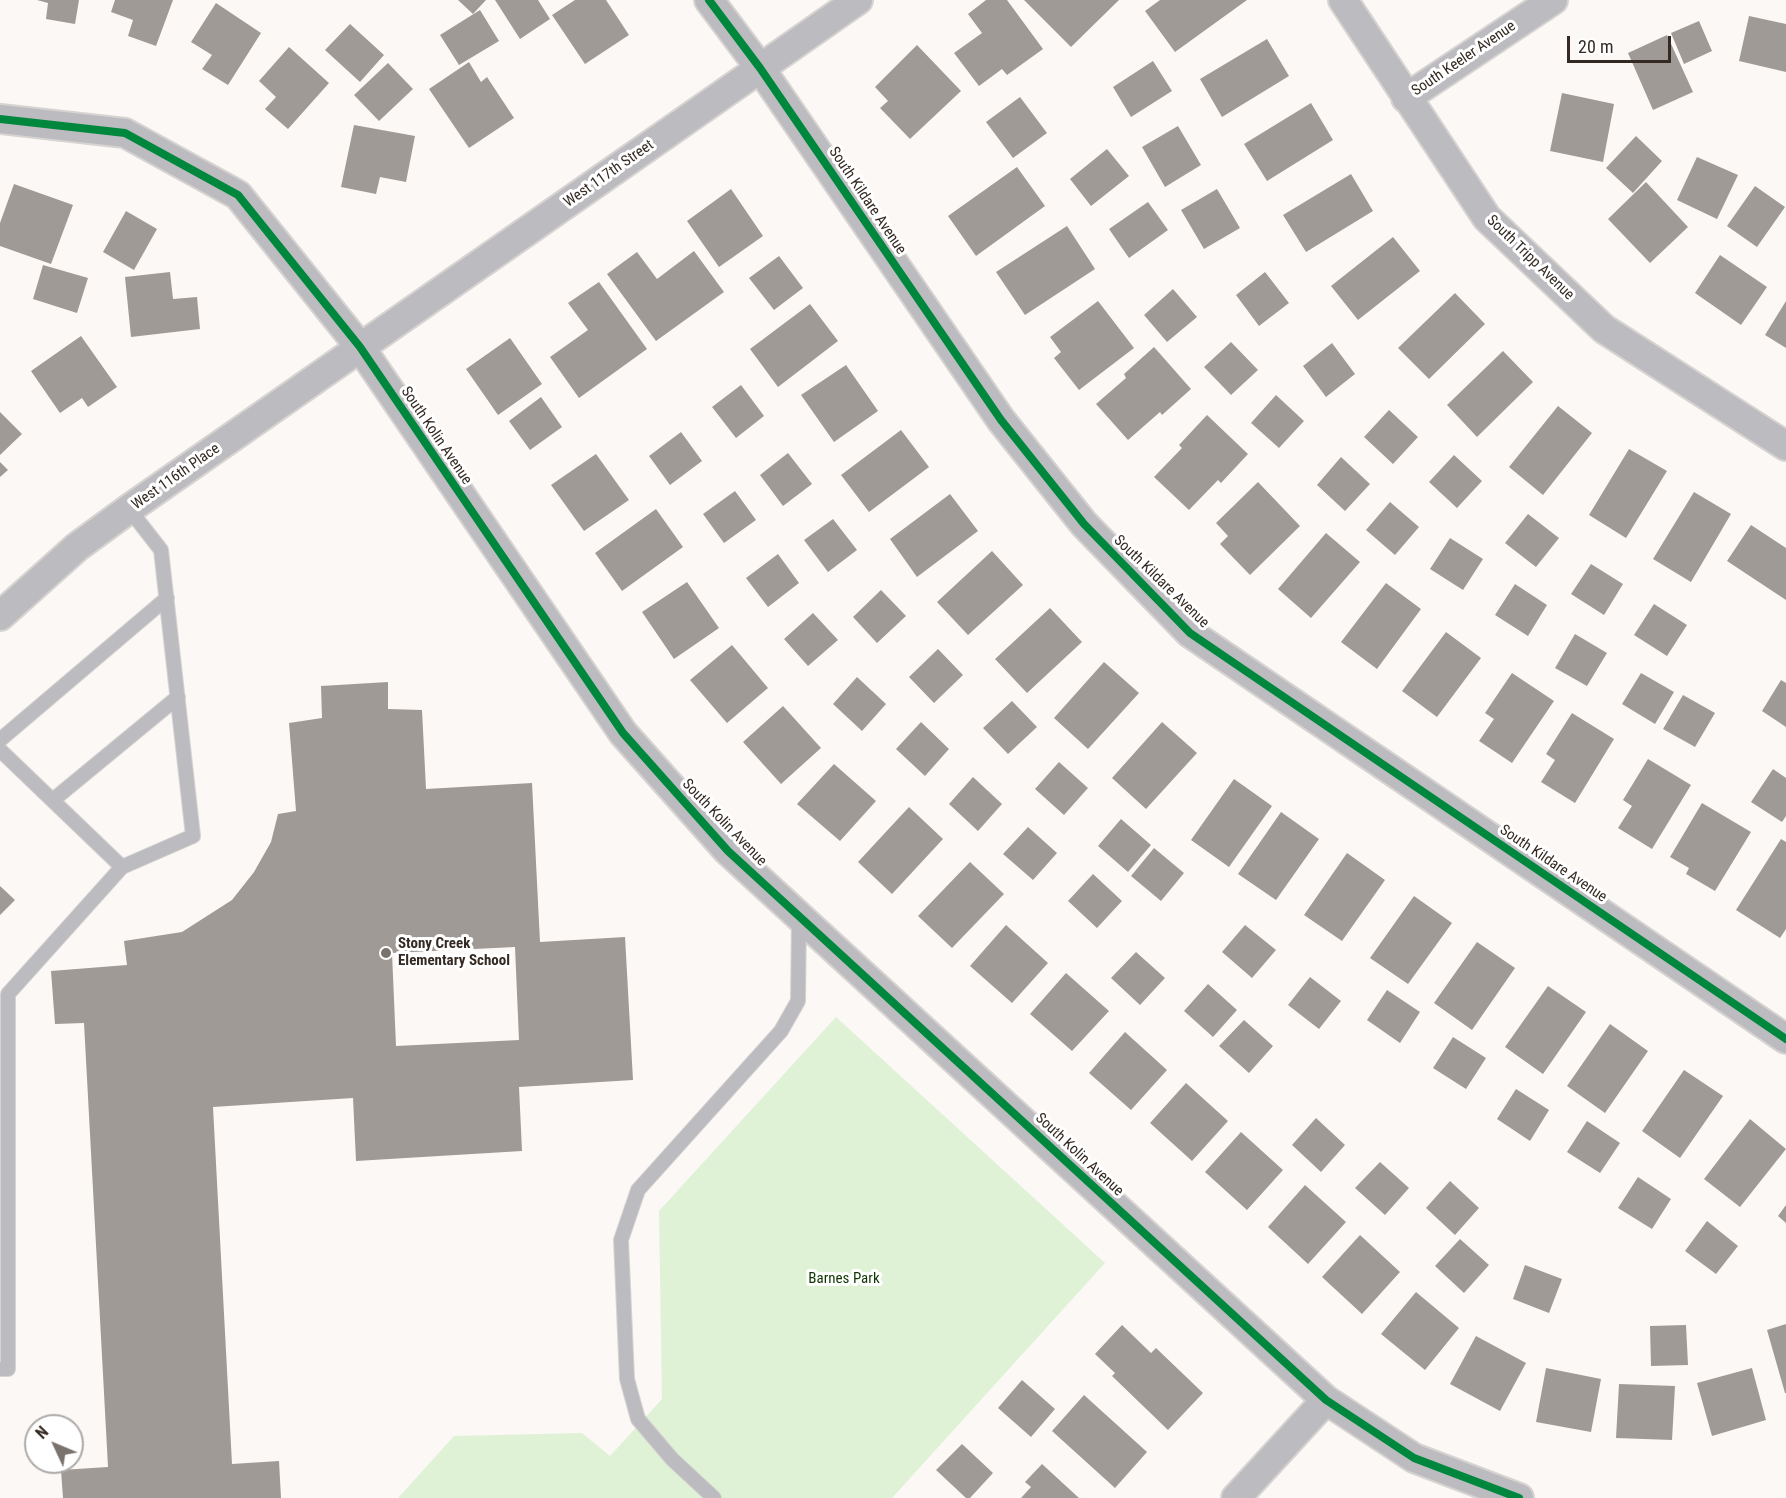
<!DOCTYPE html>
<html>
<head>
<meta charset="utf-8">
<style>
	body { margin:0 }
	#map { position:relative; width:1786px; height:1498px; overflow:hidden; background:#fbf8f6; font-family:"Roboto Condensed",sans-serif }
	canvas { display:block }
	.north { position:absolute; left:24px; top:1414px; width:60px; height:60px; box-sizing:border-box; background:#fff; border:2px solid #aeaaa7; border-radius:50%; rotate:314deg; font-size:16px; font-weight:700; line-height:24px; text-align:center; color:#342a23 }
	.north::after { content:''; display:block; margin:auto; width:21px; height:27px; background:#7a726d; clip-path:polygon(50% 0,100% 100%,50% 72%,0 100%) }
	.scale { position:absolute; left:1567px; top:36px; width:104px; height:27px; box-sizing:border-box; border:3px solid #342a23; border-top:0; padding-left:8px; font-size:18px; line-height:21px; white-space:nowrap; color:#342a23; -webkit-text-stroke:4px #fff; paint-order:stroke }
</style>
</head>
<body>
<div id="map">
<canvas width="1786" height="1498"></canvas>
<div class="north">N</div>
<div class="scale">20 m</div>
</div>
<script>
const context = document.querySelector('canvas').getContext('2d');
context.lineJoin = 'round';
function fillPath(path, color) {
  context.fillStyle = color;
  context.fill(path, 'evenodd');
}
function stroke(path, color, width, dash) {
  context.strokeStyle = color;
  context.lineWidth = width;
  context.lineCap = dash ? 'butt' : 'round';
  context.setLineDash(dash || []);
  context.stroke(path);
}
function drawText(font, color, halo, rows, align = 'center') {
  context.font = font + ' "Roboto Condensed",sans-serif';
  context.lineWidth = 6;
  context.setLineDash([]);
  context.textBaseline = 'middle';
  context.strokeStyle = halo;
  context.fillStyle = color;
  for (const [text, x, y, turn = 0] of rows) {
    context.save();
    context.translate(x, y);
    context.rotate((+turn || 0) * Math.PI / 180);
    context.textAlign = isNaN(turn) ? turn : align;
    if (halo) context.strokeText(text, 0, 0);
    context.fillText(text, 0, 0);
    context.restore();
  }
}
const green = new Path2D(`
	M836,1017L1105,1263L892,1498H398L454,1436L582,1433L610,1456L662,1399L659,1211Z`);
const building = new Path2D(`
	M37,0H79L75,24L46,19L48,3Z
	M115,0H173L156,46L128,36L133,20L111,12Z
	M458,0H486L473,14Z
	M495,0H538L550,19L520,39Z
	M575,0H606L629,35L585,64L552,15Z
	M986,0H1007L1043,49L1007,75L1002,69L979,86L954,53L982,33L968,14Z
	M1024,0H1119L1071,47Z
	M1160,0H1247L1175,52L1145,11Z
	M216,3L261,33L228,85L202,69L212,55L191,42Z
	M480,10L499,41L459,65L440,35Z
	M1749,16L1786,24V72L1739,61Z
	M1699,21L1712,51L1684,64L1671,33Z
	M350,24L384,55L360,82L325,50Z
	M1667,35L1693,92L1653,110L1628,53Z
	M1267,39L1289,76L1222,117L1200,79Z
	M917,45L961,91L910,139L880,108L888,101L875,87Z
	M289,47L329,83L288,129L265,109L276,97L259,81Z
	M1153,61L1172,91L1131,117L1113,87Z
	M469,62L481,82L487,77L514,118L469,148L429,89Z
	M388,63L413,89L379,121L354,95Z
	M1562,93L1614,104L1603,162L1550,151Z
	M1020,97L1047,133L1013,158L986,122Z
	M1311,103L1333,140L1267,181L1244,144Z
	M354,125L415,136L406,182L380,177L376,194L341,187Z
	M1178,126L1201,165L1165,187L1142,147Z
	M1636,136L1662,161L1633,193L1606,168Z
	M1107,149L1129,176L1091,206L1070,179Z
	M1697,157L1738,175L1717,219L1677,200Z
	M1017,167L1045,206L976,256L948,216Z
	M1351,174L1373,211L1306,252L1283,215Z
	M1646,182L1688,227L1650,263L1608,219Z
	M14,184L73,205L51,264L0,246V223Z
	M1755,186L1785,207L1757,247L1727,226Z
	M731,189L763,236L719,267L687,221Z
	M1217,189L1240,228L1204,249L1181,210Z
	M1148,202L1168,230L1129,258L1109,229Z
	M126,211L157,229L134,270L103,252Z
	M1067,226L1095,269L1025,315L996,272Z
	M1393,237L1420,271L1358,320L1331,286Z
	M694,251L724,292L656,341L607,274L637,252L657,279Z
	M1720,255L1767,287L1741,325L1695,293Z
	M779,256L803,288L774,310L749,278Z
	M43,265L88,278L77,313L33,299Z
	M170,272L173,299L197,297L200,329L131,337L125,277Z
	M1265,272L1289,303L1259,326L1236,295Z
	M599,282L647,349L579,398L550,357L588,330L568,303Z
	M1173,289L1197,317L1167,342L1144,315Z
	M1455,293L1485,324L1429,379L1398,348Z
	M1098,301L1134,348L1079,390L1054,358L1061,352L1050,337Z
	M1786,301V348L1765,335Z
	M810,304L838,341L778,387L750,349Z
	M81,336L117,387L88,407L82,398L60,413L31,371Z
	M510,338L542,384L498,415L466,369Z
	M1231,342L1258,370L1231,395L1204,367Z
	M1332,343L1355,374L1326,397L1303,366Z
	M1154,347L1191,389L1162,415L1160,412L1128,440L1096,404L1126,378L1124,374Z
	M1503,351L1533,382L1477,437L1447,405Z
	M846,365L878,411L834,442L801,395Z
	M741,385L764,416L736,438L712,407Z
	M1276,395L1304,421L1279,448L1251,423Z
	M541,397L562,427L530,450L509,421Z
	M1558,406L1592,433L1543,495L1509,467Z
	M1389,410L1418,437L1393,464L1364,437Z
	M0,412L22,434L0,455Z
	M1207,415L1248,454L1221,483L1218,480L1189,510L1154,477L1182,448L1179,445Z
	M901,430L929,467L869,512L841,475Z
	M681,432L702,461L670,485L649,456Z
	M1629,449L1667,471L1626,538L1589,515Z
	M788,453L812,484L783,506L760,475Z
	M596,454L629,500L584,531L551,485Z
	M1454,455L1482,481L1457,508L1429,482Z
	M1341,457L1370,484L1345,511L1317,485Z
	M0,462L8,470L0,477Z
	M1258,482L1300,526L1250,575L1220,544L1228,536L1216,523Z
	M735,491L756,520L724,543L703,514Z
	M1694,492L1731,514L1691,582L1653,559Z
	M950,494L978,531L917,577L890,539Z
	M1390,502L1419,527L1395,555L1366,530Z
	M656,509L683,547L622,591L595,553Z
	M1528,514L1559,538L1536,567L1505,543Z
	M833,519L857,550L828,572L804,540Z
	M1751,525L1786,548V600L1727,561Z
	M1326,533L1360,562L1311,618L1278,589Z
	M1450,538L1483,559L1463,590L1430,569Z
	M992,551L1023,585L968,635L937,602Z
	M778,554L799,583L768,607L746,578Z
	M1591,564L1623,584L1604,615L1571,594Z
	M687,582L719,628L674,659L642,612Z
	M1386,583L1421,609L1377,669L1341,642Z
	M1515,584L1547,605L1528,636L1495,615Z
	M881,590L906,616L877,643L853,617Z
	M1654,604L1687,625L1667,656L1634,635Z
	M1050,608L1082,642L1027,693L995,659Z
	M813,613L838,640L808,666L784,639Z
	M1446,632L1481,658L1437,717L1402,691Z
	M1575,634L1607,653L1587,686L1555,668Z
	M732,645L768,688L727,723L690,680Z
	M938,649L963,675L934,703L909,677Z
	M1104,662L1139,693L1088,749L1054,718Z
	M1512,673L1554,701L1512,763L1479,741L1494,719L1485,713Z
	M1641,673L1674,692L1655,724L1622,704Z
	M857,677L886,704L862,731L833,704Z
	M1781,680L1786,683V727L1762,711Z
	M388,682V709L422,710L426,789L532,783L540,942L625,937L633,1080L519,1087L522,1151L356,1161L353,1098L213,1107L232,1464L279,1461L281,1498H63L61,1470L108,1467L84,1023L55,1024L51,971L127,965L124,941L182,932L232,900L254,872L271,842L278,814L296,811L289,723L322,718L321,686ZM515,947L519,1040L396,1046L392,953Z
	M1683,695L1715,713L1695,747L1663,729Z
	M1012,701L1037,727L1008,754L983,728Z
	M783,706L821,748L781,784L743,742Z
	M1572,713L1614,739L1575,803L1541,782L1555,760L1546,754Z
	M921,722L949,749L925,776L896,749Z
	M1162,722L1197,753L1146,809L1112,778Z
	M1648,759L1691,785L1652,849L1618,828L1632,806L1623,800Z
	M1059,762L1088,788L1064,815L1035,789Z
	M834,764L876,801L840,841L797,804Z
	M1773,769L1786,778V816L1782,822L1751,802Z
	M973,777L1002,804L978,831L949,804Z
	M1234,779L1272,806L1229,867L1191,840Z
	M1702,803L1751,832L1715,891L1686,874L1689,868L1670,857Z
	M909,807L943,839L892,894L858,862Z
	M1281,812L1319,839L1276,900L1238,874Z
	M1121,819L1151,845L1128,872L1098,846Z
	M1028,827L1057,853L1033,880L1003,854Z
	M1781,839L1786,842V929L1780,938L1736,910Z
	M1154,848L1184,873L1161,901L1131,876Z
	M1347,853L1385,880L1342,941L1304,915Z
	M970,862L1004,894L952,948L918,916Z
	M1093,874L1122,901L1097,928L1068,901Z
	M0,886L15,900L0,915Z
	M1414,896L1452,923L1408,984L1370,958Z
	M1006,925L1048,963L1012,1003L970,966Z
	M1245,925L1276,950L1252,978L1222,952Z
	M1477,942L1515,968L1472,1030L1434,1003Z
	M1136,952L1165,978L1140,1005L1111,978Z
	M1066,973L1109,1011L1072,1051L1030,1014Z
	M1310,977L1341,1001L1319,1029L1288,1005Z
	M1208,984L1237,1010L1213,1037L1184,1011Z
	M1548,986L1586,1012L1543,1074L1505,1047Z
	M1387,990L1420,1012L1400,1043L1367,1020Z
	M1244,1020L1273,1046L1249,1073L1219,1046Z
	M1610,1024L1648,1051L1605,1113L1567,1086Z
	M1125,1032L1167,1070L1131,1110L1089,1073Z
	M1453,1037L1486,1058L1466,1089L1433,1068Z
	M1684,1070L1723,1096L1680,1158L1642,1131Z
	M1186,1083L1228,1121L1192,1161L1150,1123Z
	M1516,1089L1549,1110L1530,1141L1497,1119Z
	M1316,1118L1345,1145L1321,1172L1292,1145Z
	M1750,1119L1786,1149L1740,1207L1704,1179Z
	M1587,1121L1620,1143L1600,1173L1567,1152Z
	M1241,1132L1283,1170L1247,1210L1205,1172Z
	M1380,1162L1409,1188L1385,1215L1355,1188Z
	M1638,1177L1671,1199L1652,1229L1618,1208Z
	M1450,1181L1479,1208L1455,1235L1426,1208Z
	M1305,1185L1346,1222L1308,1264L1268,1227Z
	M1786,1205V1223L1778,1216Z
	M1707,1221L1738,1246L1716,1274L1685,1251Z
	M1360,1235L1400,1272L1362,1314L1322,1277Z
	M1460,1239L1489,1265L1464,1293L1435,1266Z
	M1525,1265L1562,1279L1549,1313L1513,1299Z
	M1416,1292L1459,1328L1425,1370L1381,1334Z
	M1786,1324V1393H1785L1767,1330Z
	M1122,1325L1151,1353L1156,1348L1203,1393L1168,1430L1112,1376L1115,1373L1095,1354Z
	M1686,1325L1688,1365L1651,1366L1650,1326Z
	M1476,1336L1526,1363L1500,1411L1450,1384Z
	M1546,1368L1601,1379L1591,1432L1536,1422Z
	M1752,1368L1766,1420L1712,1436L1697,1383Z
	M1022,1380L1055,1409L1031,1437L998,1408Z
	M1619,1384L1675,1386L1672,1440L1616,1438Z
	M1084,1395L1147,1452L1115,1488L1052,1431Z
	M962,1444L993,1473L970,1498H966L936,1470Z
	M1042,1464L1079,1498H1021L1031,1487L1025,1482Z`);
const service = new Path2D(`
	M0,740L167,598
	M0,750L122,867L193,836L161,550L129,509
	M53,800L178,697
	M0,1369H8V994L122,867
	M714,1498L672,1459L638,1419L627,1379L621,1240L638,1190L781,1031L798,1001L799,918`);
const minor = new Path2D(`
	M709,0L760,68L1001,420L1084,524L1190,633L1786,1039
	M1343,0L1487,218L1604,329L1786,446
	M1406,98L1553,0
	M0,119L125,133L238,195L360,347L623,733L728,851L1326,1400L1414,1458L1519,1498
	M0,616L77,547L129,509L858,0
	M1236,1498L1326,1400`);
const cycleway = new Path2D(`
	M709,0L760,68L1001,420L1084,524L1190,633L1786,1039
	M0,119L125,133L238,195L360,347L623,733L728,851L1326,1400L1414,1458L1519,1498`);
const markers = [
	[386,953,6,"#7a726d"]
];
const streetNames = [
	["South Keeler Avenue",1464,59,-34],
	["West 117th Street",609,174,-35],
	["South Kildare Avenue",867,201,56],
	["South Tripp Avenue",1530,258,44],
	["South Kolin Avenue",436,436,56],
	["West 116th Place",176,477,-35],
	["South Kildare Avenue",1161,582,44],
	["South Kolin Avenue",724,823,46],
	["South Kildare Avenue",1553,864,34],
	["South Kolin Avenue",1079,1155,43]
];
const poiNames = [
	["Stony Creek",398,944],
	["Elementary School",398,961]
];
const parkNames = [
	["Barnes Park",844,1279]
];
fillPath(green, '#dff2d6');
fillPath(building, '#a09a96');
stroke(service, '#d6d3d1', 16);
stroke(minor, '#d6d3d1', 32);
stroke(service, '#bcbcc0', 14);
stroke(minor, '#bcbcc0', 28);
stroke(cycleway, '#00873e', 8);
for (const [x, y, r, color] of markers) {
  const dot = new Path2D();
  dot.arc(x, y, r, 0, 2 * Math.PI);
  context.fillStyle = color;
  context.fill(dot);
  stroke(dot, '#fff', 2);
}
drawText('15px', '#342a23', '#fff', streetNames);
drawText('bold 15px', '#342a23', '#fff', poiNames, 'left');
drawText('15px', '#0e3500', '#fff', parkNames);
</script>
</body>
</html>
